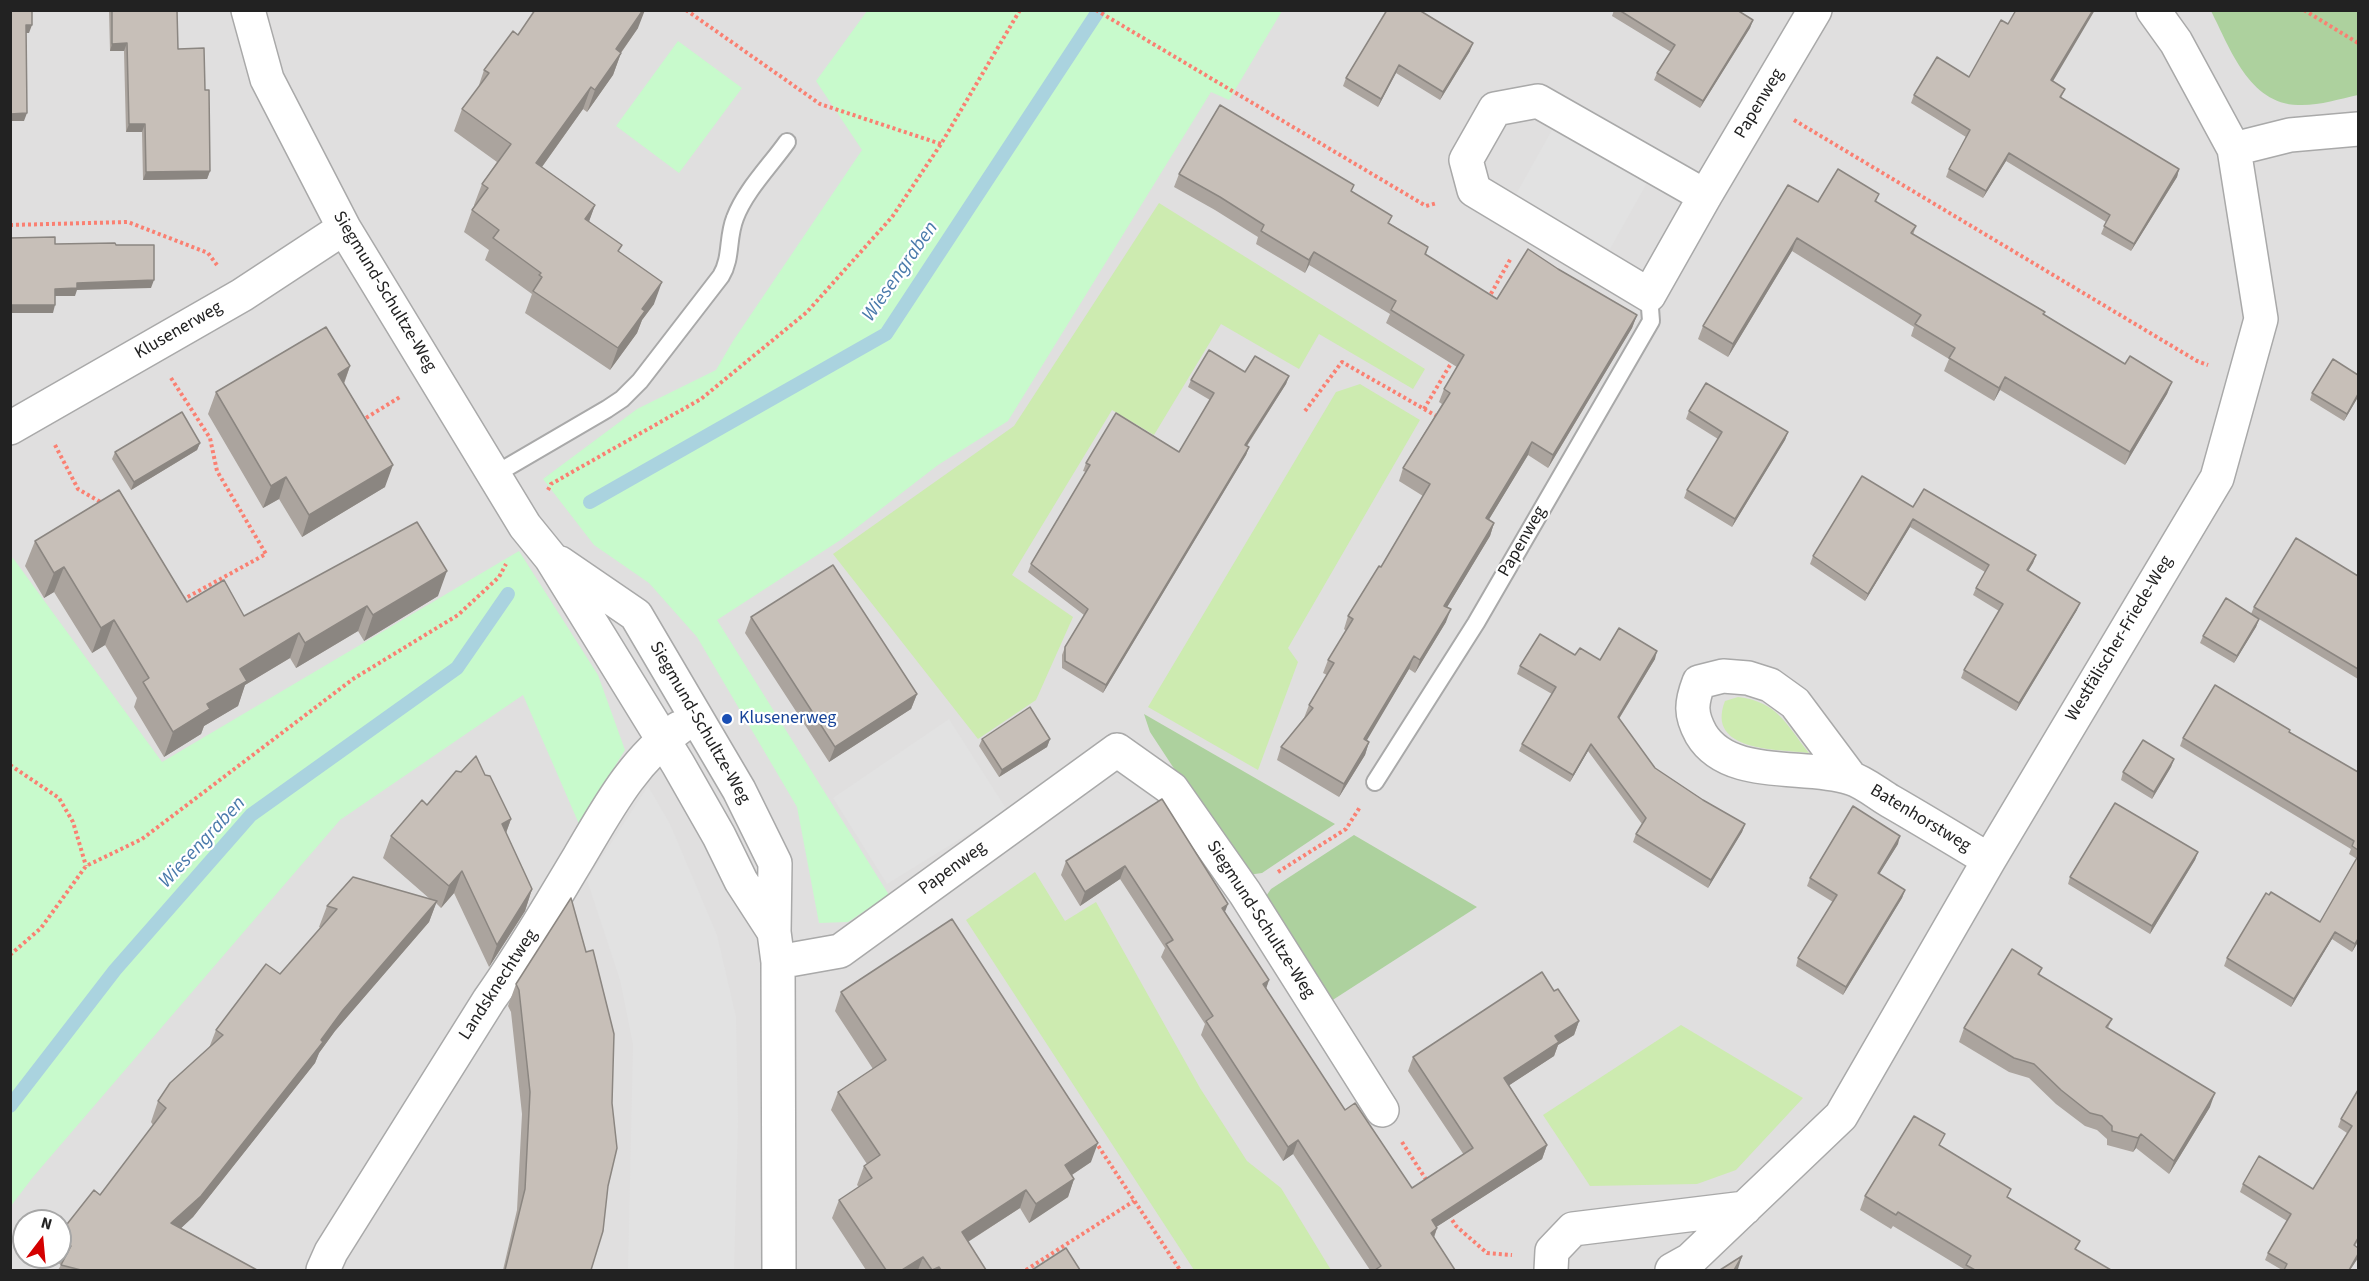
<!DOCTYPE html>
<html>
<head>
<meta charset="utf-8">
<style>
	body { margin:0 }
	#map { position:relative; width:2369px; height:1281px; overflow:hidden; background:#f2efe9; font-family:"Source Sans 3",sans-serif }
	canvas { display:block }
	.frame { position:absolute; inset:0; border:12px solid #222; pointer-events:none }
	.north { position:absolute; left:12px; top:1209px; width:60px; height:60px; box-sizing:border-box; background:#fff; border:2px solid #a7a7a7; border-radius:50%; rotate:16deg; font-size:16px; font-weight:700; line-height:24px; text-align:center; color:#222 }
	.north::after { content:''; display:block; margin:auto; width:21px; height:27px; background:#d40000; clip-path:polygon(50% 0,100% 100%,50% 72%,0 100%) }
</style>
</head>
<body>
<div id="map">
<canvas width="2369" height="1281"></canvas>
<div class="frame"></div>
<div class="north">N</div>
</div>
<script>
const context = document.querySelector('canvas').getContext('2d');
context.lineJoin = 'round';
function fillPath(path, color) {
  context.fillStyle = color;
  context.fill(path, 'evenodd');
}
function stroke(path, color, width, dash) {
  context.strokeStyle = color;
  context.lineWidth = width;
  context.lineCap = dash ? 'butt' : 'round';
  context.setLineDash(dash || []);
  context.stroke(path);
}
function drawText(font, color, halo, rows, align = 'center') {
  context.font = font + ' "Source Sans 3",sans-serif';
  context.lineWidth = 4.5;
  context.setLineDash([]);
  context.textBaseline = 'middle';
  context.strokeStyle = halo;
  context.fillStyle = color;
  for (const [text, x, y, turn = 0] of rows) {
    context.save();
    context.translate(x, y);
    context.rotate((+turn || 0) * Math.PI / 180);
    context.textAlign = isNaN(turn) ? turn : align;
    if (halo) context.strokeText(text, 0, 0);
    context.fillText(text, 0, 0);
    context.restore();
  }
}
const residential = new Path2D(`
	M10,11H2358V1270H11ZM24,1221H60V1257H24Z`);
const grass = new Path2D(`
	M1159,203L1425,369L1413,389L1319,334L1299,369L1221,324L1154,435L1112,410L1012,575L1073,617L1036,700L978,739L833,554L1014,426Z
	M1360,384L1420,420L1288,648L1298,662L1258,770L1148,707L1336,392Z
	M1738,697C1778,702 1785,723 1809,753C1778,749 1705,752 1725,701Z
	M1035,872L1065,921L1096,902L1200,1088L1247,1161L1281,1188L1331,1270H1194L966,920Z
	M1681,1025L1803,1098L1736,1170L1697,1184L1590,1186L1543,1115Z`);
const forest = new Path2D(`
	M2211,11H2356L2358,12V95C2339,99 2318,106 2298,105C2249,104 2230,48 2211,11Z
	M1144,714L1335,824L1262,873L1248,875L1238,866L1150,732Z
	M1354,835L1477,907L1328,1003L1264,899L1271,889Z`);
const park = new Path2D(`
	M867,11H1282L1229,100L1211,92L1008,421L938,465L842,539L717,620L889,895L848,922L819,923L797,807L697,637L649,583L594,545L543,479L637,409L716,370L733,341L862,150L816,81Z
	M678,41L742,88L679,173L616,126Z
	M519,551L598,675L625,750L579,824L523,695L340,820L33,1177L11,1206V559L13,558L162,762Z`);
const parking = new Path2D(`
	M1552,130L1647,183L1610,249L1515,196Z
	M949,719L1007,810L887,884L833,798Z
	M648,786L670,824L717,935L736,1017L738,1121L734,1270H628L633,1045L620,980L587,880Z`);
const stream = new Path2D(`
	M590,502L886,334L1099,10
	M10,1106L115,970L251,815L457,668L508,594`);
const path = new Path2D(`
	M686,10L820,104L941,144
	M1096,10L1426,206L1437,203
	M2304,10L2358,43
	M1794,120L2197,361L2208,365
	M10,225L128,222L208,253L217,265
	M1488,299L1511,258
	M171,378L210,438L217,471L266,554L184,599L182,596
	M1424,409L1453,360
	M1305,411L1342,362L1440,418
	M361,421L400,397
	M55,445L78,489L104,504
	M548,490L551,484L701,399L807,312L892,217L941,144L1020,10
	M10,765L59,798L73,822L86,866
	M1278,872L1346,829L1360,807
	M10,955L41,928L86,866L142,839L353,679L458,615L499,577L506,564
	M1095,1141L1180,1270
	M1402,1142L1427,1181
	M1449,1215L1456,1226L1487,1253L1512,1255
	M1026,1270L1134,1201`);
const service = new Path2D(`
	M494,475L607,409L622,399L640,381L721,276C732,258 727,238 735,218C745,191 770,166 787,142
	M1375,782L1476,623L1651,321L1649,295`);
const minor = new Path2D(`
	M248,10L267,79L344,228L525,526L551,558L601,639L678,764L719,836L741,881L774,932
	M2234,149L2290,135L2358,129
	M1705,196L1538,101L1495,109L1466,160L1474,190L1649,295L1705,196L1815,10
	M10,428L242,295L344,228
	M560,563L636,615L739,790L775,863L774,932L778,962L779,1270
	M1851,778L1795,703L1770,685L1748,678L1723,676L1699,682C1691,703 1690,714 1701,734C1729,781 1806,763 1850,778C1864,782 1878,794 1890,801C1923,820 1956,840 1989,860
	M778,962L840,951L1117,750L1172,789L1245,893L1382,1110
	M323,1270L331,1252L489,1000C522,954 550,905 579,857C607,810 633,760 679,728
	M1551,1270L1552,1251L1573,1229L1745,1208
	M1672,1270L1690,1260L1841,1116L1989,860L2217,478L2261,319L2234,149L2176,42L2153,10`);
const wall = new Path2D(`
	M109,10H177L178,49L205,90L210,171L207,179L143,180L142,132H126L124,51H110Z
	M1387,10L1470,51L1440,100L1396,73L1378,107L1343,86L1346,78Z
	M1614,10H1737L1753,20L1750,28L1700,108L1654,80L1657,73L1671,52L1612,16Z
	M638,28L621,53L613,75L587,112L583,109L542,167L595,205L589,221L619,252L654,304L642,320L637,333L610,370L525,313L532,294L485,260L489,250L464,232L472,210L474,206V205L482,184L497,162L454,131L462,109L478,88L484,70L518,35Z
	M1969,77L2053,81L2065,89L2061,98L2179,169L2177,177L2131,251L2101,234L2106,222L2006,161L1983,198L1946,177L1949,169L1966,137L1911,103L1914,95Z
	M1179,174L1352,192L1392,216L1389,223L1428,247L1426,255L1497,299L1558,269L1637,315L1632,328L1548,468L1528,455L1489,519L1494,523L1490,536L1447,607L1446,622L1415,673L1409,669L1366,740L1369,742L1365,755L1339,797L1277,760L1281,747L1304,718L1309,705L1327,675L1323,673L1328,660L1346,631L1344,629L1348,616L1381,567L1423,496L1399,481L1403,468L1442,404L1439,402L1444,389L1457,367L1386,323L1390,314L1309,265L1305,273L1256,244L1258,237L1215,210L1174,187Z
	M1879,194L1876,202L1916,226L1913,235L2125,364L2172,382L2167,394L2125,465L2000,390L1994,401L1944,371L1949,359L1911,336L1914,327L1792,251L1728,357L1698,339L1703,326L1818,202Z
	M350,366L344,384L385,487L302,537L279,499L263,508L208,414L216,392Z
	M1245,372L1289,376L1286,384L1247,446L1249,447L1246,455L1103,693L1062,668V655L1065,647L1084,615L1028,572L1031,564L1086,472L1083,471L1086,463L1179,452L1210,400L1188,387L1191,380Z
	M2312,393L2358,397L2344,421L2310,400Z
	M1689,411L1788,432L1785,440L1732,527L1684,498L1687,490L1718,439L1686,419Z
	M200,443L197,450L131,490L112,459L115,452Z
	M1913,507L2036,555L2033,563L2028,571L2077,610L2016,711L1961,678L1964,670L1999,611L1973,595L1976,588L1985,572L1910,527L1865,601L1810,564L1813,556Z
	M35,541L187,602L244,616L438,596L364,641L358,631L296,668L290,658L245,685L238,706L204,726L201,734L164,757L134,707L137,698L105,645L92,653L54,592L44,598L25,566Z
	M2358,576V679L2259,619L2256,627L2234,663L2200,643L2203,636L2251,614L2254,607Z
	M751,617L917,694L911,709L829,762L745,633Z
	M1575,655L1600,660L1655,659L1619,719L1655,768L1703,800L1745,824L1742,832L1708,888L1633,842L1636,834L1642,824L1588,751L1570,782L1519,751L1522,744L1552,694L1517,674L1520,666Z
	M2290,733L2358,772V942L2352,952L2332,939L2291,1007L2224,966L2227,958L2320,922L2357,859L2349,854L2351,849L2180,746L2183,738Z
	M982,739H1050L1047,747L999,777L979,746Z
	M2174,759L2171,767L2152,799L2121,780L2123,772Z
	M485,775L511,819L506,833L532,889L525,911L489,967L454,893L441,908L436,903L429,922L335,1031L319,1053L315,1063L193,1217L181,1228L257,1270H58L61,1265L51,1257H60V1233L100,1195L153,1125L151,1122L158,1101L209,1048L216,1030L280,974L321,928L319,927L327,906L430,899L383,858L391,836L427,805Z
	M1162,799L1225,912L1269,980L1266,989L1345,1110L1412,1188L1464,1155L1408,1071L1413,1057L1554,991L1579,1021L1574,1035L1558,1045L1554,1056L1509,1085L1547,1145L1542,1159L1436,1227L1437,1228L1434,1238L1455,1270H1370L1293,1154L1283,1161L1201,1035L1205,1024L1161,957L1165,948L1120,879L1080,906L1061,875L1066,861Z
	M1898,844L1879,874L1905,890L1902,898L1843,995L1796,966L1798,958L1833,902L1807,886L1810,878Z
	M2198,852L2195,860L2150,934L2068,884L2070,877Z
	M2042,968L2039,975L2112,1019L2108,1028L2210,1107L2169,1174L2136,1148L2133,1152L2107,1145V1139L2097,1130L2085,1126L2056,1104L2029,1078L2009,1072L1959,1042L1964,1028Z
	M516,984L608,1186L591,1270H503L517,1210L522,1114L511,1012L508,1006Z
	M841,992L1091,1162L1072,1175L1074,1179L1068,1197L1029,1223L1020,1208L968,1242L986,1270H866L832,1218L839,1200L859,1187L857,1185L864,1166L867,1164L831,1110L838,1092L873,1069L835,1011Z
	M2358,1090V1241L2355,1246L2358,1258L2350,1270H2282L2265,1260L2268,1253L2287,1221L2240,1192L2243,1184L2313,1189L2347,1133L2338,1127L2341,1119Z
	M1941,1146L2076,1250L2111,1270H1964V1269L1893,1226L1891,1229L1860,1210L1865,1196Z`);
const shadedWall = new Path2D(`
	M643,10H645L638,28L608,71L616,49Z
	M2093,10H2095L2049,88L2051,80Z
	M1753,20L1750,28L1700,108L1703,101Z
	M26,25H32L29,33H23Z
	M127,43L124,51H110L112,44Z
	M1473,43L1470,51L1440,100L1443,92Z
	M621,53L613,75L587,112L595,90Z
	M1399,65L1396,73L1378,107L1381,99Z
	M591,87L583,109L529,185L536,163Z
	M27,113L24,121H10V114Z
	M129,124H145L142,132H126Z
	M2009,153L2006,161L1983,198L1986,191Z
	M2179,169L2177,177L2131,251L2134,244Z
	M210,171L207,179L143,180L146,172Z
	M595,205L587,227L585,219Z
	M1797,238L1792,251L1728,357L1733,344Z
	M1314,252L1309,265L1305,273L1309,260Z
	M154,280L151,288L77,290L75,296H52L55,289L77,283Z
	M662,282L654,304L642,320L637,333L610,370L618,348L642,309Z
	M11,305H55L53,313H11Z
	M1637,315L1632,328L1548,468L1553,455Z
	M350,366L342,388L338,374Z
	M1289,376L1286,384L1242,453L1245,445Z
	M2005,377L2000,390L1994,401L1999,388Z
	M2172,382L2167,394L2125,465L2130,452Z
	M2358,394V397L2344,421L2347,414Z
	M1788,432L1785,440L1732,527L1735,519Z
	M1532,442L1528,455L1482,531L1486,518Z
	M200,443L197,450L131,490L134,482Z
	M1249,447L1246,455L1103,693L1106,685Z
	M393,465L385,487L302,537L309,515Z
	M286,477L279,499L263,508L271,486Z
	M1913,519L1910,527L1865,601L1868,594Z
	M1494,523L1490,536L1440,619L1444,606Z
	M2036,555L2033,563L2024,578L2027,570Z
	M64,567L54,592L44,598L54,573Z
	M447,571L438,596L364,641L373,615Z
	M2080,603L2077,610L2016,711L2019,703Z
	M367,606L358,631L296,668L305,643Z
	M1451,609L1446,622L1415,673L1420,660Z
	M2259,619L2256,627L2234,663L2237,656Z
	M114,620L105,645L92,653L101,628Z
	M299,633L290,658L245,685L238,706L204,726L201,734L164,757L173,732L207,704L240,669Z
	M1657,651L1655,659L1615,725L1618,717Z
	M1414,656L1409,669L1360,752L1364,739Z
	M917,694L911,709L829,762L835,747Z
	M1050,739L1047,747L999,777L1002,770Z
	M1369,742L1365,755L1339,797L1344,784Z
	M1591,744L1588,751L1570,782L1573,775Z
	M2174,759L2171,767L2152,799L2154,792Z
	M511,819L503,841L502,824Z
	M1745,824L1742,832L1708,888L1711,880Z
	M1900,836L1898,844L1875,881L1878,873Z
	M2198,852L2195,860L2150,934L2152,926Z
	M1125,866L1120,879L1080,906L1085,892Z
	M462,871L454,893L441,908L449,886Z
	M532,889L525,911L489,967L497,945Z
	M1905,890L1902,898L1843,995L1846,987Z
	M437,901L429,922L335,1031L319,1053L315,1063L193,1217L164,1244L171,1223L321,1040L343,1010Z
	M1228,904L1223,917L1222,908Z
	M2335,932L2332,939L2291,1007L2294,999Z
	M2358,939V942L2352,952L2355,944Z
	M1269,980L1264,994L1263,984Z
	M1579,1021L1574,1035L1558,1045L1554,1056L1499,1092L1504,1078L1555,1036Z
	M2215,1093L2210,1107L2169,1174L2174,1161Z
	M2141,1134L2136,1148L2133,1152L2138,1138Z
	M1298,1140L1293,1154L1283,1161L1288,1147Z
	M1098,1143L1091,1162L1058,1184L1065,1165Z
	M1547,1145L1542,1159L1427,1233L1432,1220Z
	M1074,1179L1068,1197L1029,1223L1036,1204Z
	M1026,1190L1020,1208L955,1250L962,1232Z
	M1437,1228L1432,1242L1431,1233Z
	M2358,1254V1258L2350,1270H2349Z
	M1742,1256L1738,1269L1737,1270H1734Z
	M923,1257L918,1270H902Z`);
const building = new Path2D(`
	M10,10H32V25H26L27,113L10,114Z
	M112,10H177L178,49L204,48L205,90H209L210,171L146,172L145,124H129L127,43L112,44Z
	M535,10H643L616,49L621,53L595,90L591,87L536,163L595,205L585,219L622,245L618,251L662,282L642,309L645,311L618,348L533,291L542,277L539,275L541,273L493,238L499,230L472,210L488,188L482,184L511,144L462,109L489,73L484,70L513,31L518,35Z
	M1387,10H1419L1473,43L1443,92L1399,65L1381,99L1346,78Z
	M1619,10H1737L1753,20L1703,101L1657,73L1675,45Z
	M2016,10H2093L2051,80L2065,89L2060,97L2179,169L2134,244L2104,226L2110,215L2009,153L1986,191L1949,169L1970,130L1914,95L1937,57L1969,77L2001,20L2008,24Z
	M1220,105L1354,185L1351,191L1392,216L1388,223L1428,247L1425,254L1497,299L1528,249L1558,269L1637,315L1553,455L1532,442L1486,518L1494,523L1444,606L1451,609L1420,660L1414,656L1364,739L1369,742L1344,784L1281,747L1313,708L1309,705L1334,663L1328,660L1353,619L1348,616L1379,566L1381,567L1430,484L1403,468L1450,393L1444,389L1464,355L1391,310L1396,301L1314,252L1309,260L1261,231L1264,225L1220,197L1179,174Z
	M1838,169L1879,194L1875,201L1916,226L1911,233L2045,312L2043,314L2125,364L2130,356L2172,382L2130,452L2005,377L1999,388L1949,358L1955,348L1915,324L1921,315L1797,238L1733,344L1703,326L1788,185L1818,202Z
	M55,237V244L115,243L116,245H154V280L77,283V288L55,289V305H11L10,312V238Z
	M326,327L350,366L338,374L393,465L309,515L286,477L271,486L216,392Z
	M1209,350L1245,372L1255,356L1289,376L1245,445L1249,447L1106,685L1065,661V647L1088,609L1031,564L1090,465L1086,463L1116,413L1179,452L1214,393L1191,380Z
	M2333,359L2358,375V394L2347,414L2312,393Z
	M1706,383L1788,432L1735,519L1687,490L1722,432L1689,411Z
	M182,412L200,443L134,482L115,452Z
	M1862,476L1913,507L1924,489L2036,555L2027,570L2080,603L2019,703L1964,670L2003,604L1976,588L1989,565L1913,519L1868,594L1813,556Z
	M119,490L187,602L224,580L244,616L417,522L447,571L373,615L367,606L305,643L299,633L240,669L247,681L207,704L210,709L173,732L143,682L149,678L114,620L101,628L64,567L54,573L35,541Z
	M2296,538L2358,576V669L2254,607Z
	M833,565L917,694L835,747L751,617Z
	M2226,598L2259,619L2237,656L2203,636Z
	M1619,628L1657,651L1618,717L1655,768L1703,800L1745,824L1711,880L1636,834L1646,818L1591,744L1573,775L1522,744L1556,687L1520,666L1540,634L1575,655L1580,648L1600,660Z
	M2215,685L2290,730L2289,732L2358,772V850L2352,846L2354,841L2183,738Z
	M1030,707L1050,739L1002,770L982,739Z
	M2143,740L2174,759L2154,792L2123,772Z
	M476,756L485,775L490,776L511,819L502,824L532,889L497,945L462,871L449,886L391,836L422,800L427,805L456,771L461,772Z
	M1162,799L1228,904L1222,908L1269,980L1263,984L1345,1110L1355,1103L1412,1188L1473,1148L1413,1057L1542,972L1554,991L1558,989L1579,1021L1555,1036L1559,1042L1504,1078L1547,1145L1432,1220L1437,1228L1431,1233L1455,1270H1375L1381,1266L1298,1140L1288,1147L1206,1021L1213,1016L1166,944L1173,940L1125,866L1085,892L1066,861Z
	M2115,803L2198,852L2152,926L2070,877Z
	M1853,806L1900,836L1878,873L1905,890L1846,987L1798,958L1837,895L1810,878Z
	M2358,856V939L2355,944L2335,932L2294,999L2227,958L2266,893L2269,895L2271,892L2320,922Z
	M353,877L437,901L343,1010L321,1040L323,1042L201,1196L171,1223L257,1270H81L61,1265L71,1246L60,1237V1233L94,1190L100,1195L166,1108L158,1101L170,1083L223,1035L216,1030L266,964L280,974L337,909L327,906Z
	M571,898L586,952L593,950L614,1034L612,1103L617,1148L608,1186L603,1231L591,1270H505L525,1189L530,1092L519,990L516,984Z
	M952,919L1098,1143L1065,1165L1074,1179L1036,1204L1026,1190L962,1232L986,1270H941L939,1267L932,1270L923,1257L902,1270H886L839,1200L872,1178L864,1166L880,1155L838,1092L886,1060L841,992Z
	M2012,949L2042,968L2038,974L2112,1019L2106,1027L2215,1093L2174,1161L2141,1134L2138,1138L2112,1131V1126L2102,1116L2090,1113L2061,1090L2034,1064L2014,1058L1964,1028Z
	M2358,1090V1238L2354,1245L2358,1248V1254L2349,1270H2284L2287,1264L2268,1253L2291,1214L2243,1184L2259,1156L2313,1189L2352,1126L2341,1119Z
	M1914,1116L1945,1134L1939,1145L2011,1189L2007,1197L2080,1241L2075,1249L2111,1270H1975L1966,1265L1971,1256L1898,1212L1896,1215L1865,1196Z
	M1066,1248L1080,1270H1032Z
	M1742,1256L1734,1270H1720Z`);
const markers = [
	[727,719,6,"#1a4fb4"]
];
const streetNames = [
	["Papenweg",1760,104,-59],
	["Siegmund-Schultze-Weg",384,292,59],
	["Klusenerweg",179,331,-30],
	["Papenweg",1523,542,-60],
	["Westfälischer-Friede-Weg",2120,639,-59],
	["Siegmund-Schultze-Weg",699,723,60],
	["Batenhorstweg",1920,819,31],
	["Papenweg",953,869,-36],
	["Siegmund-Schultze-Weg",1260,920,57],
	["Landsknechtweg",499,985,-57]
];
const transitNames = [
	["Klusenerweg",739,719]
];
const waterNames = [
	["Wiesengraben",901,272,-55],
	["Wiesengraben",203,843,-47]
];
fillPath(residential, '#e0dfdf');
fillPath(grass, '#cdebb0');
fillPath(forest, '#add19e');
fillPath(park, '#c8facc');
fillPath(parking, '#e2e2e2');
stroke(stream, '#aad3df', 14);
stroke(service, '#a9a9a9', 20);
stroke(minor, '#a9a9a9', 36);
stroke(path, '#fa8072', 4, [3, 3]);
stroke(service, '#fff', 16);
stroke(minor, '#fff', 33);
fillPath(wall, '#aba49e');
fillPath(shadedWall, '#8b8681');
fillPath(building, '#c7bfb8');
stroke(building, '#8b8681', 1.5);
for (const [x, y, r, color] of markers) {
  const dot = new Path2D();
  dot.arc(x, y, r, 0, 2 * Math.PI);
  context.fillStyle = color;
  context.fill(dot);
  stroke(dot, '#fff', 2);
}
drawText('18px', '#222', '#fff', streetNames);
drawText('18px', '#164399', '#fff', transitNames, 'left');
drawText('italic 20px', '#4a7aab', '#fff', waterNames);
</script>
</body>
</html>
